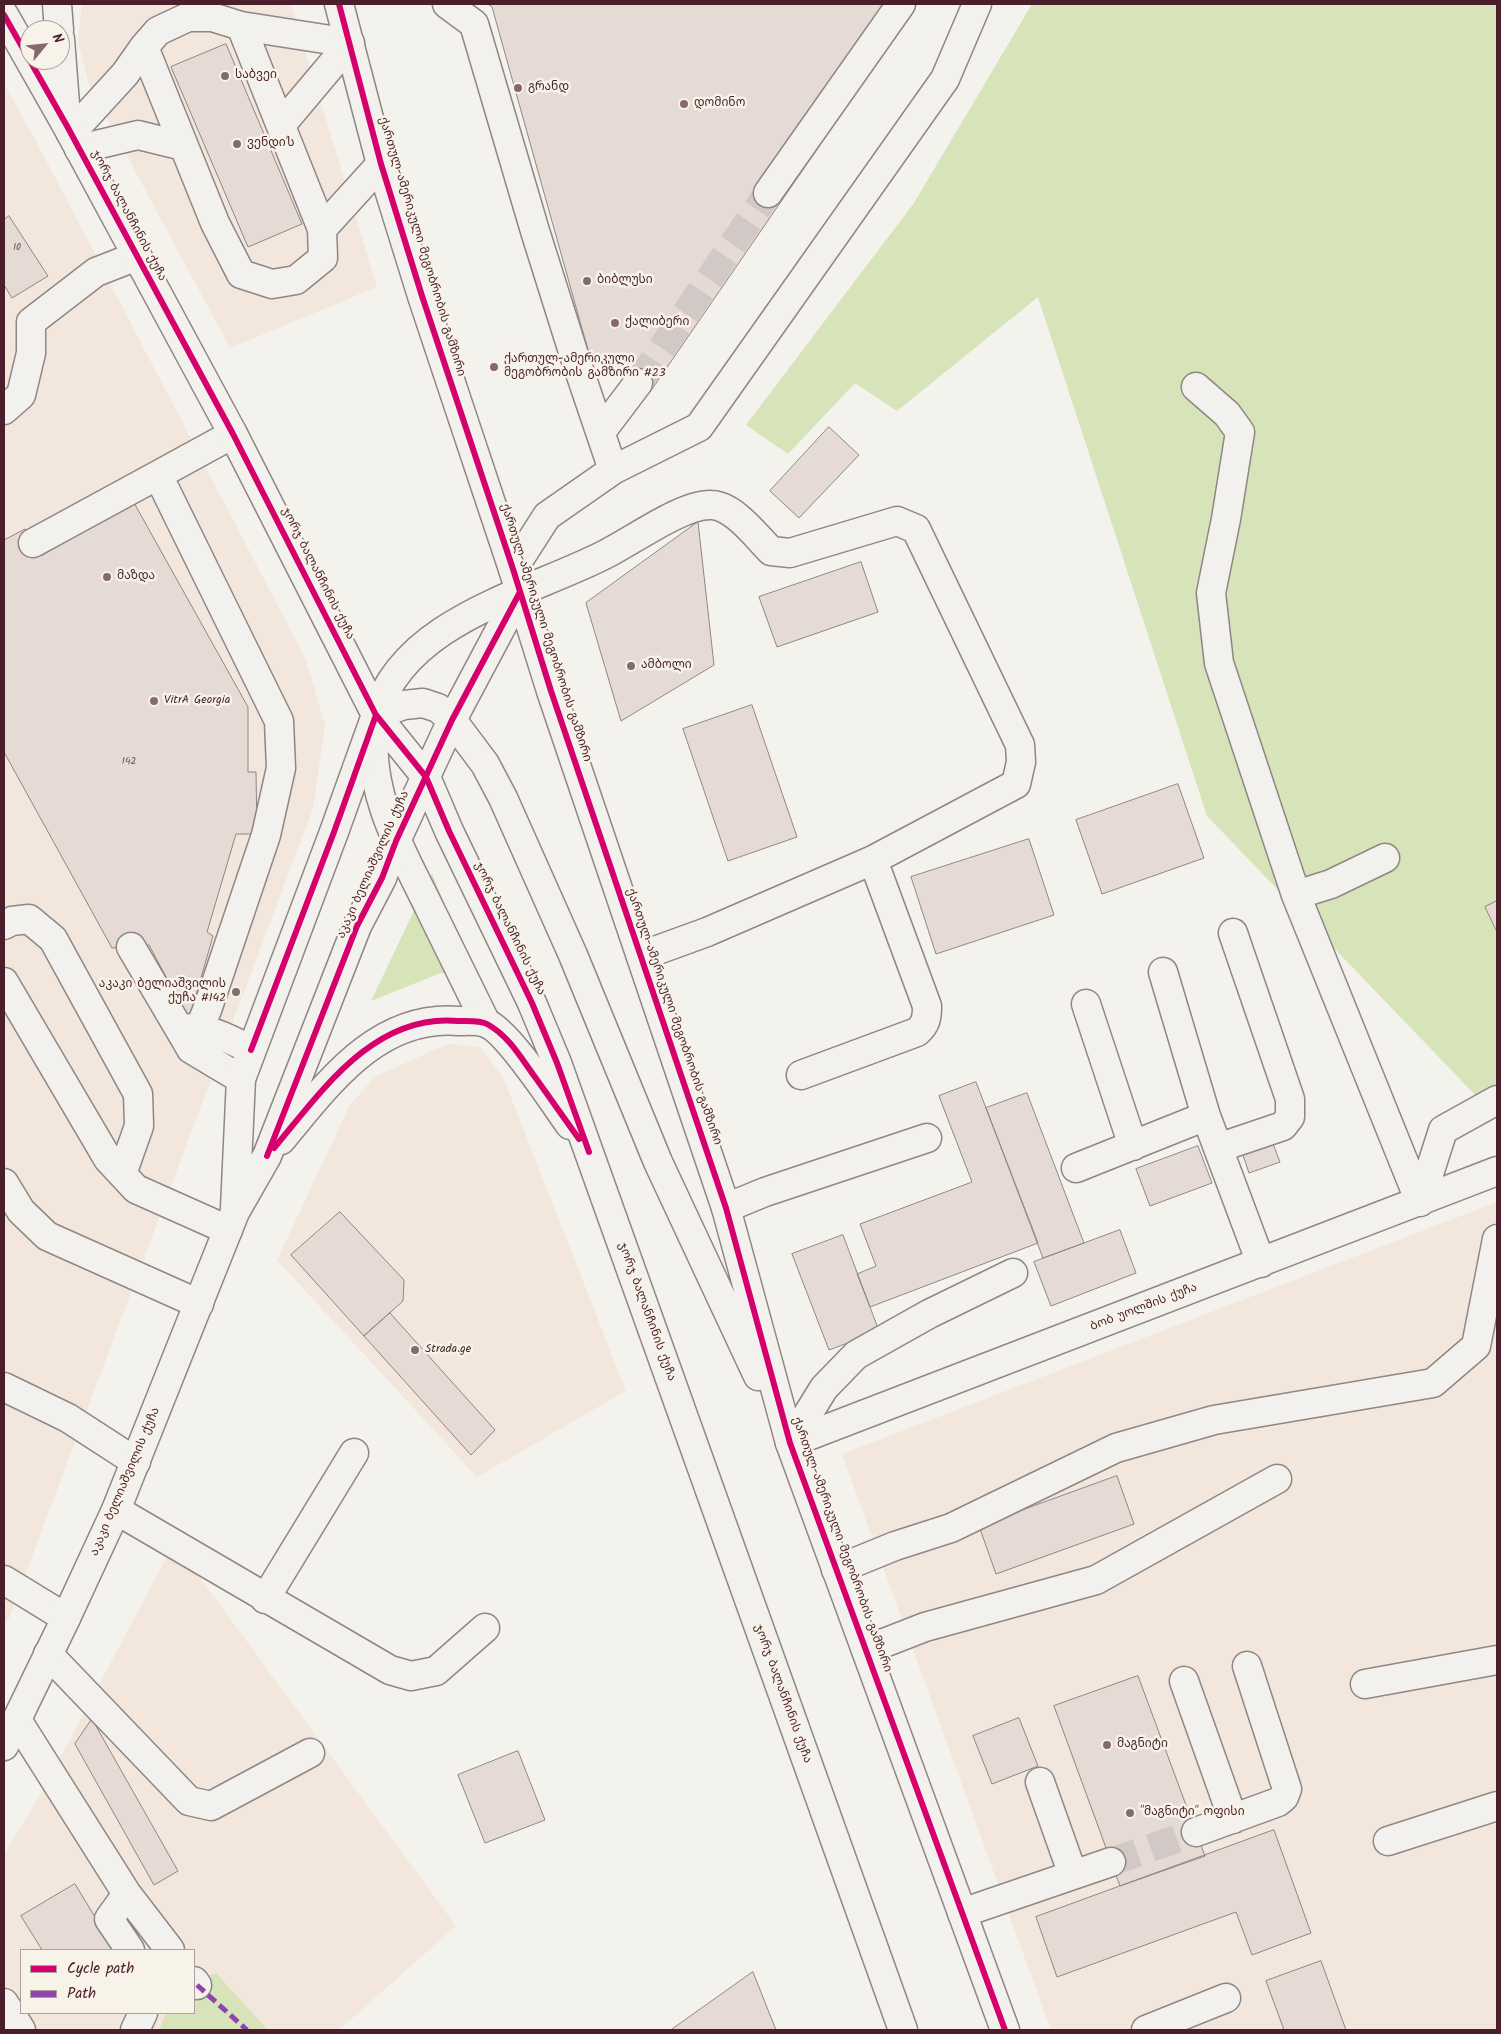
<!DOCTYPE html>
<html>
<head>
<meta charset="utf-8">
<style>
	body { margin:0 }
	#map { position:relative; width:1501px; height:2034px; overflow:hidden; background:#f4f2ec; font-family:Kalam,sans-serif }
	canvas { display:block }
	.frame { position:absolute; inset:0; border:5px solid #4a1f2b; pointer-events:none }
	.legend { position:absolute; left:20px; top:1949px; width:175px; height:65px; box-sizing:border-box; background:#f7f3e8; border:1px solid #b29e9c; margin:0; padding:6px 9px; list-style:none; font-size:15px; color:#4a1f2b }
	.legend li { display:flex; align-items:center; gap:10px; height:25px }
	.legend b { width:25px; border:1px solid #b29e9c }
	.north { position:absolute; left:20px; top:20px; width:50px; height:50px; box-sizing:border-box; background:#f7f3e8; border:1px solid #b29e9c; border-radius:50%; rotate:62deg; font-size:14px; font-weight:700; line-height:20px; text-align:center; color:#4a1f2b }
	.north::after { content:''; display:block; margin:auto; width:18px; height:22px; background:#86696f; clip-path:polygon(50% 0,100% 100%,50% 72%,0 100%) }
</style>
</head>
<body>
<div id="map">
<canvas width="1501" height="2034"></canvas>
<div class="frame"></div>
<ul class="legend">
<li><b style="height:6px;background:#d6006c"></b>Cycle path</li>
<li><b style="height:6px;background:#8e44ad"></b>Path</li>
</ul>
<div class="north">N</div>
</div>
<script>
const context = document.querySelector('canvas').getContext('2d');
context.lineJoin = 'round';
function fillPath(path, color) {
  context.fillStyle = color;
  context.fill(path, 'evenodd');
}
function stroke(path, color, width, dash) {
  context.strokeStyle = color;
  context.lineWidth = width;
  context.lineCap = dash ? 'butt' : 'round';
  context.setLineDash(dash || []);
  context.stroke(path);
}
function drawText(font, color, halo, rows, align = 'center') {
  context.font = font + ' Kalam,"Noto Sans Georgian",sans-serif';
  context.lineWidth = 5;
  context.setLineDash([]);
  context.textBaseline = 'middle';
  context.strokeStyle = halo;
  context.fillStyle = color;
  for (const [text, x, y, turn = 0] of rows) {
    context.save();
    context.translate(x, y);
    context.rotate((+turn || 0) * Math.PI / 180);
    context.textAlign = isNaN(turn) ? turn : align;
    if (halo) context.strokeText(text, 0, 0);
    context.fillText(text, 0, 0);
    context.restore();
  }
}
const built = new Path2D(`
	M82,4H291L377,287L230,348L89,85L78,42Z
	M4,84L35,139L306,660L325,725L313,808L9,1618L4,1627Z
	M447,1044L480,1047L503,1077L626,1391L477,1477L277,1260L350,1105L375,1077Z
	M1497,1202V2030H1051L842,1454Z
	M168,1555L195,1571L456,1926L339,2030H268L216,1973L194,1982V1950H21V2013H166L159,2030H4V1854L39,1797Z`);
const green = new Path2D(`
	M1032,4H1497V1095L1481,1101L1207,816L1038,297L897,411L855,383L788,454L746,425L914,203Z
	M432,873L472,975L441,973L371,1001Z
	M216,1973L268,2030H159L166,2013H194V1982Z`);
const building = new Path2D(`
	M488,4H917L650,392L588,350L492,7Z
	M226,44L302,224L248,247L171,67Z
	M9,216L48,276L12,298L4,285V220Z
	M829,427L859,455L799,518L770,491Z
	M133,501L248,707V772H256L257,834H236L207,932L213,936L189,1020L149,945L112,948L4,752V540L25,529L42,555Z
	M698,522L714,665L621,721L586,603Z
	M861,562L878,612L777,647L759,597Z
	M752,705L797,837L728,861L683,729Z
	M1178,784L1204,858L1102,894L1076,820Z
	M1029,839L1054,915L936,954L911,877Z
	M1497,901V932L1485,907Z
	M976,1082L1038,1243L870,1307L857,1274L876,1266L860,1224L972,1182L939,1096Z
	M1027,1093L1084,1243L1043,1258L986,1108Z
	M1272,1141L1280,1162L1249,1173L1242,1152Z
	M1198,1146L1212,1183L1150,1206L1136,1169Z
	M340,1212L404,1280L403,1301L364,1336L291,1255Z
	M1120,1230L1136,1273L1051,1306L1034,1262Z
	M843,1235L879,1331L829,1350L792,1254Z
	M390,1313L495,1430L471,1455L364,1336Z
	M1117,1476L1134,1524L996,1574L979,1526Z
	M1138,1676L1205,1856L1120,1886L1054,1706Z
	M1019,1718L1038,1766L992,1784L973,1736Z
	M92,1719L178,1871L154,1885L75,1744Z
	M518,1751L545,1820L485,1843L458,1775Z
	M1274,1830L1311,1933L1252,1955L1236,1912L1057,1977L1036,1917Z
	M75,1884L115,1950H42L21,1916Z
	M1321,1961L1346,2030H1284L1266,1981Z
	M753,1972L776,2030H671Z`);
const minorTunnel = new Path2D(`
	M638,383L768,193
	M1111,1862L1196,1832`);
const minor = new Path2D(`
	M447,4L474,24L535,231L574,355L613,470
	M144,47L215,223L241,274L272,284L296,280L323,258L322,229L241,26
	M281,125L350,43
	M71,133L125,74L144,47L158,31L188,17H212L241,26L350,43
	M79,149L138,135L183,146
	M768,193L901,4
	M322,229L381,164
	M1196,387L1227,414L1240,432L1226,519L1211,593L1219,663L1296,895L1420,1202
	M4,410L21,395L31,353V322L96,272L137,256
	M601,432L638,383
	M233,434L158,475L279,721L281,768L266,835L207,1010L191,1049L241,1079
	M33,543L158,475
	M513,569L547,516L613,470L699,427L945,79L977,4
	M1296,895L1331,884L1385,858
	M4,925L12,921L29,919L53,939L138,1094L139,1126L122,1174
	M131,947L191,1049
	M1163,972L1206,1116
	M4,982L108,1159L136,1189L228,1230
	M1086,1004L1133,1146
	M486,1023C467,985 449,947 430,909C404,855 369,798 374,735C375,729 374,721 376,715C403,621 527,594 604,555C631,542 682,504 711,505C733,505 756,536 771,551L790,553L897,521L916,529L1020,745L1021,762L1016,784L873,860L707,932L641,956
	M182,1028C209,1028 228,1038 251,1050
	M801,1075L917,1032C926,1024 927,1018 927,1006L873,860
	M1218,1148L1261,1263
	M1076,1168L1206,1116L1218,1148L1283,1126L1290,1117V1099L1233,933
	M4,1183L21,1211L47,1236L199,1304
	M1420,1202L1443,1130L1497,1100
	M726,1208L765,1192L927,1138
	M4,1387L68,1418L136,1462
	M790,1443L1497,1171
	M790,1443L824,1388L856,1355L929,1314L1013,1273
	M116,1510L390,1670L411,1676L436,1671L485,1628
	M836,1570L895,1546L951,1528L1116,1448L1214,1420L1433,1383L1476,1346L1497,1239
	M4,1580L66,1618
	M265,1599L354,1453
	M866,1650L925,1627L1096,1580L1277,1479
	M48,1654L189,1801L211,1806L310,1753
	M1184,1681L1233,1819
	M1365,1684L1497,1660
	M17,1720L127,1894L170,1950
	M1196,1832L1278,1802L1284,1797L1287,1789L1247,1666
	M1388,1841L1497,1806
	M1073,1875L1111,1862
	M127,1894L109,1919L130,1950
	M962,1913L1073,1875L1040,1782
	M194,1981L197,1985
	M4,2003L21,2030
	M135,2030L143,2013
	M1146,2030L1226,1998`);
const major = new Path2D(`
	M57,4L59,30
	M339,4L381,164L422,296L513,569L551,691L726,1208L790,1443L1005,2030
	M4,15L67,126L233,434L376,715L426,777L449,831L532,1003L557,1063L903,2030
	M60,39L66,117
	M376,715L404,705L423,703L438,708L452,720L485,764L503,798L573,955L658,1162L758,1376
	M281,1140C328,1084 377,1014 459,1021C467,1021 478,1020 486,1023C508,1031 554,1103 570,1125
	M235,1208L241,1079L334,832L376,715
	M4,1746L66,1618L116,1510L235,1212L267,1156L357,926L382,878L396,841L452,720L520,592`);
const quiet = new Path2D(`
	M197,1985L247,2030`);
const cycleway = new Path2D(`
	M339,4L381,164L422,296L513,569L551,691L726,1208L790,1443L1005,2030
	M4,15L67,126L233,434L376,715L426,777L449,831L532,1003L557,1063L589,1152
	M251,1050L334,832L376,715
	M274,1148C321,1092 374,1013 458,1021C466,1021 480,1020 487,1024C509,1036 521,1058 535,1077C550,1098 564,1118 579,1139
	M267,1156L357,926L382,878L396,841L452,720L520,592`);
const markers = [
	[225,76,5,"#86696f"],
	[518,88,5,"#86696f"],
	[684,104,5,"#86696f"],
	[237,144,5,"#86696f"],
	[587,281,5,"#86696f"],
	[615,323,5,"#86696f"],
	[494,367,5,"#86696f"],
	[107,577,5,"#86696f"],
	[631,666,5,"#86696f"],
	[154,701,5,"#86696f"],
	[236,992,5,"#86696f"],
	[415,1350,5,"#86696f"],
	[1107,1745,5,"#86696f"],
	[1130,1813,5,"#86696f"]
];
const numberNames = [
	["10",17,248],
	["142",129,762]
];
const poiNames = [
	["საბვეი",235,76],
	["გრანდ",528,88],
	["დომინო",694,104],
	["ვენდი'ს",247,144],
	["ბიბლუსი",597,281],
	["ქალიბერი",625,323],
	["ქართულ-ამერიკული",504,360],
	["მეგობრობის გამზირი #23",504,374],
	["მაზდა",117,577],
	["ამბოლი",641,666],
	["VitrA Georgia",164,701],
	["აკაკი ბელიაშვილის",226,985,"right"],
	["ქუჩა #142",226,999,"right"],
	["Strada.ge",425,1350],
	["მაგნიტი",1117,1745],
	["\"მაგნიტი\" ოფისი",1140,1813]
];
const streetNames = [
	["ჯორჯ ბალანჩინის ქუჩა",128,216,62],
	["ქართულ-ამერიკული მეგობრობის გამზირი",421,247,73],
	["ჯორჯ ბალანჩინის ქუჩა",317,574,63],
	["ქართულ-ამერიკული მეგობრობის გამზირი",545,633,72],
	["აკაკი ბელიაშვილის ქუჩა",374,865,-66],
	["ჯორჯ ბალანჩინის ქუჩა",509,929,64],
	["ქართულ-ამერიკული მეგობრობის გამზირი",673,1017,71],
	["ბობ უოლშის ქუჩა",1144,1308,-21],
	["ჯორჯ ბალანჩინის ქუჩა",646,1312,70],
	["აკაკი ბელიაშვილის ქუჩა",126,1482,-67],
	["ქართულ-ამერიკული მეგობრობის გამზირი",841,1545,70],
	["ჯორჯ ბალანჩინის ქუჩა",782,1694,70]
];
fillPath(built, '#f3e6dc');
fillPath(green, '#d7e3b8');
fillPath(building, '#e6dad4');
stroke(building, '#8f8685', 1);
stroke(minorTunnel, '#d2c8c5', 28, [28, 14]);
stroke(minor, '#8f8685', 31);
stroke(major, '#8f8685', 31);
stroke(minor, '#f2f1ed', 28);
stroke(major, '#f2f1ed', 28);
stroke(quiet, '#8e44ad', 5, [10, 5]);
stroke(cycleway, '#d6006c', 6);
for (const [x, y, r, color] of markers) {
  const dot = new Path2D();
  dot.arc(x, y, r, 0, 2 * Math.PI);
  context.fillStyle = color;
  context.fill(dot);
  stroke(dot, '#f7f3e8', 2);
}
drawText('10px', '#724f56', null, numberNames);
drawText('12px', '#4a1f2b', '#f7f3e8', poiNames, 'left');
drawText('12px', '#4a1f2b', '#f7f3e8', streetNames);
</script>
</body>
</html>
